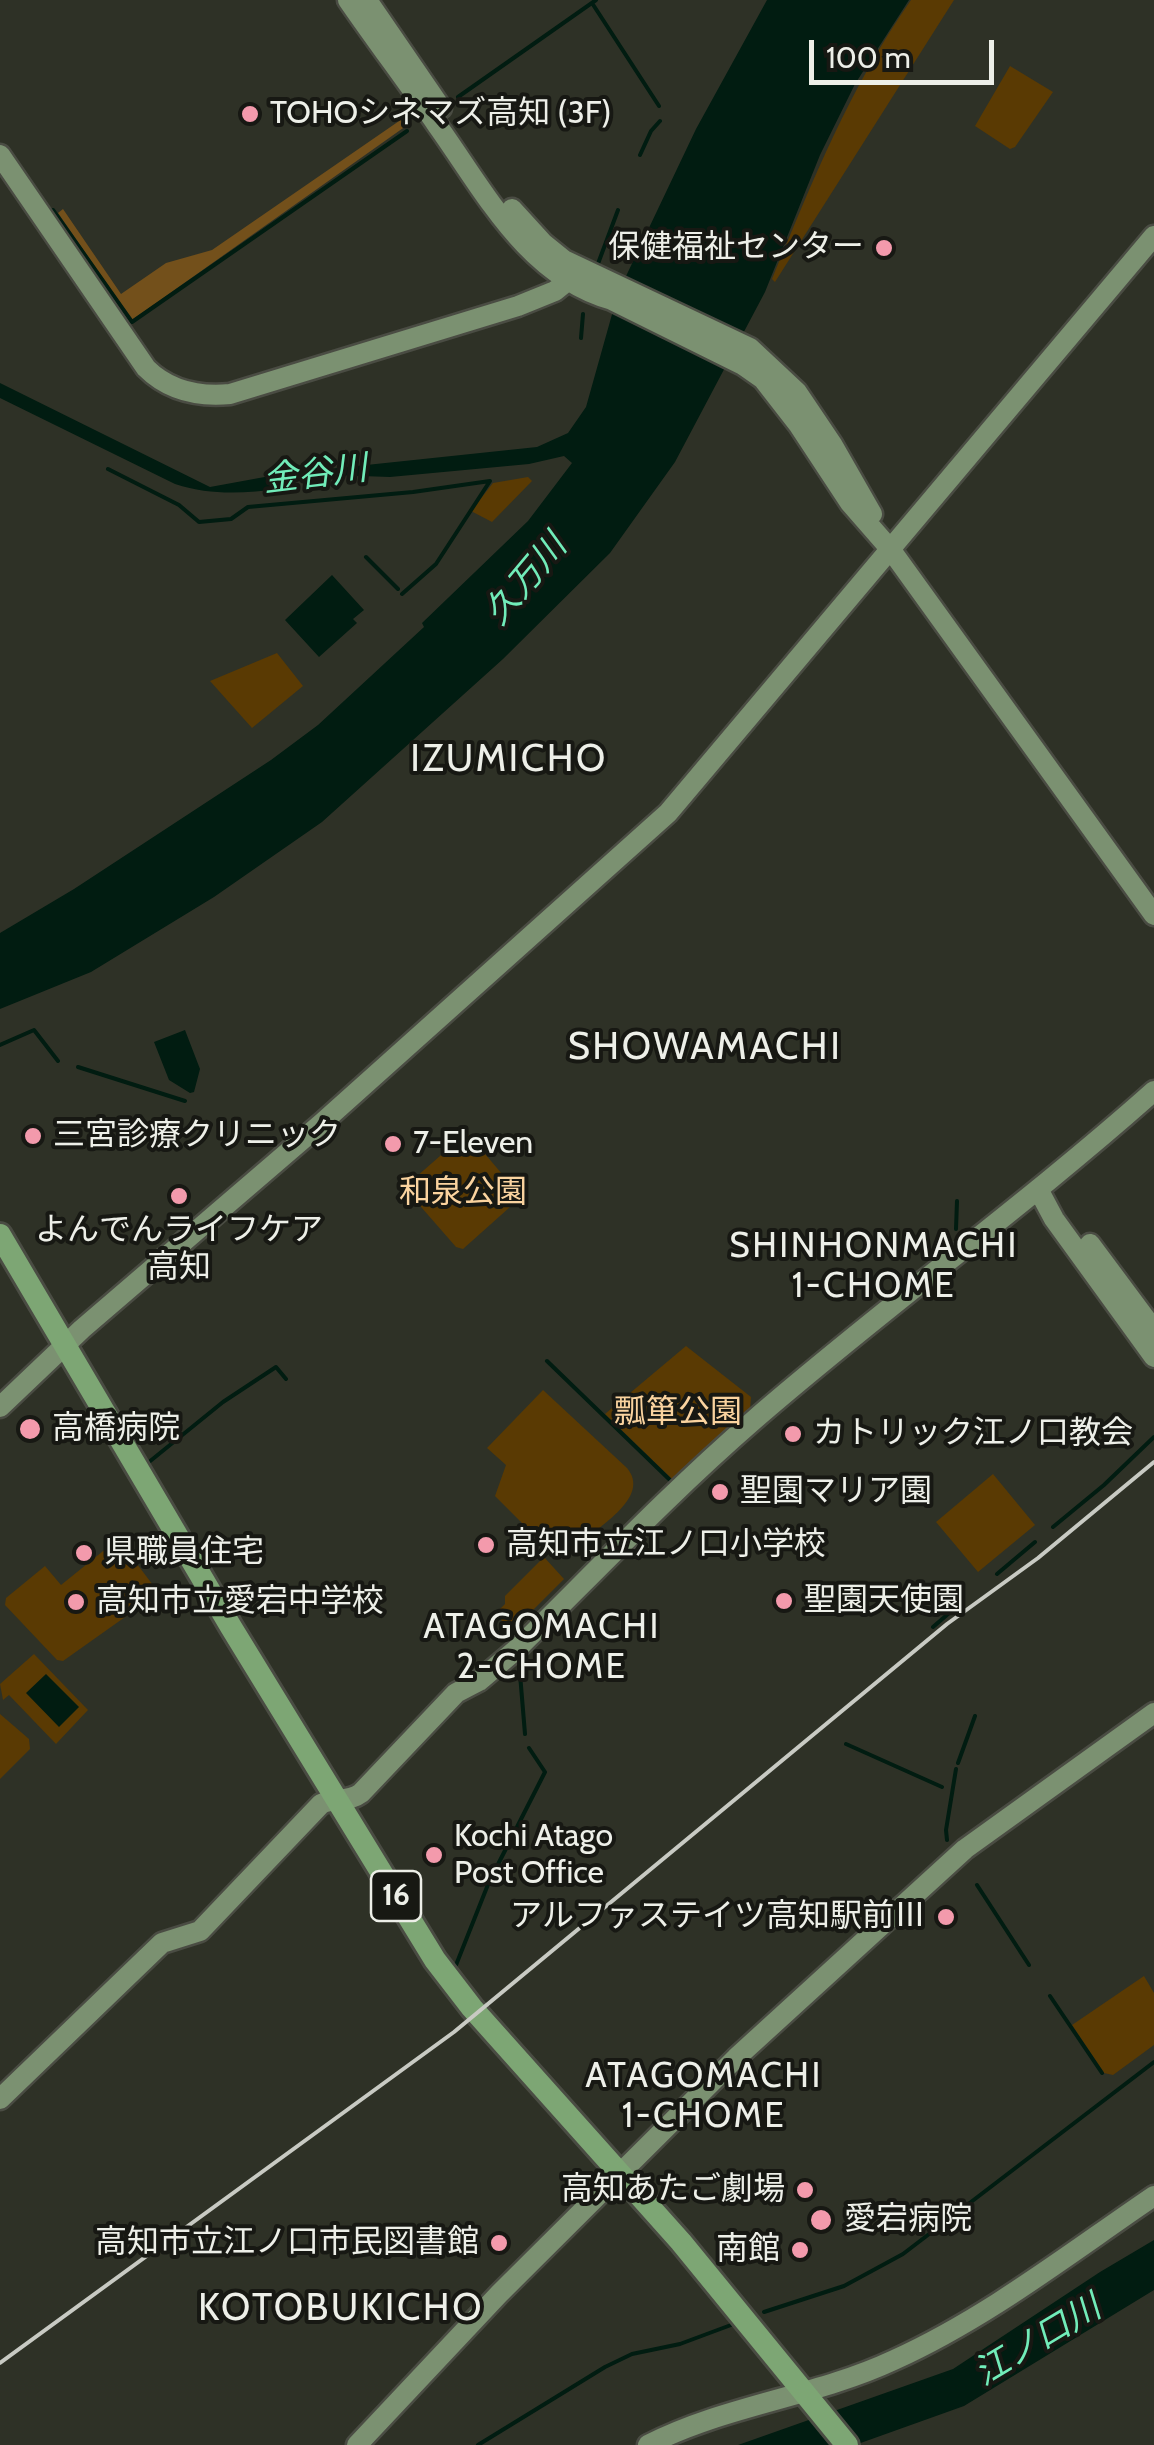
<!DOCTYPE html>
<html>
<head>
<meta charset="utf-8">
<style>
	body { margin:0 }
	#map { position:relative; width:1154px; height:2445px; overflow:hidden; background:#2e3126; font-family:Cabin,sans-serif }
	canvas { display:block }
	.scale { position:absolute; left:809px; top:40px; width:185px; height:45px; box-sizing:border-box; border:5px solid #edefe8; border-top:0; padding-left:12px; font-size:30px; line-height:35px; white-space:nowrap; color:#edefe8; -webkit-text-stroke:8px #171813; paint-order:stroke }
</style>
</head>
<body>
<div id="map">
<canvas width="1154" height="2445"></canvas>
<div class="scale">100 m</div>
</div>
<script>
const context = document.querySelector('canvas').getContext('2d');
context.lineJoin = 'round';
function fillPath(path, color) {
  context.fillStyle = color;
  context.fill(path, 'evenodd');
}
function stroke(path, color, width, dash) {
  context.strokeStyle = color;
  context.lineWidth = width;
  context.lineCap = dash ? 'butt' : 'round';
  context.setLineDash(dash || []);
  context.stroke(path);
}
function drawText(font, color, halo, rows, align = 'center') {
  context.font = font + ' Cabin,"Noto Sans JP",sans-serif';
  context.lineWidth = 8;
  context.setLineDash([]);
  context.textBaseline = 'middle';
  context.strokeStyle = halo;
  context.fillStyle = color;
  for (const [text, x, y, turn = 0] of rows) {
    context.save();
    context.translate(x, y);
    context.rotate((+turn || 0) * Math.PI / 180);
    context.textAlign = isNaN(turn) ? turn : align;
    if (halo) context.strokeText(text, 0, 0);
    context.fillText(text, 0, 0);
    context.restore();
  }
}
const green = new Path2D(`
	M911,0H954L775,282L772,279C812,182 850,87 911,0Z
	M1010,66L1053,92L1015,147L1010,149L975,126Z
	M528,477L532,481L492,522L471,511L493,483Z
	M277,653L303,686L252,728L210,681Z
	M464,1135H469L519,1194V1199L463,1249L456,1247L408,1192V1184Z
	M686,1346L751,1397L750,1410L673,1480L605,1414Z
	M543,1390L627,1468C651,1497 600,1525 580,1544L574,1537L565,1538L551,1552L495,1496L506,1465L487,1448Z
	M993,1474L1035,1525L978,1572L936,1522Z
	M118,1539L159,1593L63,1661L57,1660L5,1605L6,1598L45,1566L61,1585Z
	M544,1557L564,1579L512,1631L495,1614L505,1604V1596Z
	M34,1654L88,1710L56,1744L9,1695L3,1700L0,1684Z
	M0,1714L29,1739L30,1749L0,1779Z
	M1144,1976L1154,1993V2045L1113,2075L1104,2073L1072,2025Z`);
const forest = new Path2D(`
	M402,119L406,126L132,320L58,213L63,209L121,294L166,263L212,250Z`);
const water = new Path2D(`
	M767,0H909L855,84L820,155L765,292L675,462L610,553L503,659L322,822L214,897L91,972L0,1009V933L74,889L271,760L318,725L424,627L422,623L528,521L572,463L564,456L529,464L390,477L333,475L277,480L275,484L281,489C244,493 212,496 175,484L0,398V383L210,487L281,474L537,447L568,433L586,407L618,293L696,129Z
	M332,575L364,610L353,619L357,623L319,657L285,620Z
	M185,1030L200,1069L194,1092L190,1093L169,1080L154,1042Z
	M46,1674L79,1707L59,1727L26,1693Z
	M1154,2240V2290L964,2406L855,2445H738L953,2369L1100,2272Z`);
const stream = new Path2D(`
	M592,3L659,106
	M458,97L596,0
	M640,155L651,131L660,121
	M53,210L132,322L407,131
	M596,269L618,210
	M581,338L583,314
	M108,469L179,505L199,522L231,519L248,507L413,492L490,481L436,564L402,594
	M366,557L398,589
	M0,1045L34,1030L58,1061
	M78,1067L185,1101
	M956,1229L957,1201
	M547,1361L671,1481
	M149,1462L223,1402L276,1367L286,1379
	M1053,1527L1104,1485L1154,1437
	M997,1574L1035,1542
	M933,1627L955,1608
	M519,1662L525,1734
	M846,1744L942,1787
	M958,1763L975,1716
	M947,1840L946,1830L956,1769
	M977,1885L1029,1965
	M456,1965L489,1882L545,1772L529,1748
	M1050,1996L1102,2073
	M764,2312L844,2286L903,2254L1154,2062
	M478,2445L605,2367L632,2354L680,2344L731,2325`);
const secondary = new Path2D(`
	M348,0C377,42 408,83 437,125C485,192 527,276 612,300L743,365L763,379L798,424L850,503L891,550L1154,915
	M367,0L441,108
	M0,155L146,368C169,391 198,397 230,394L518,306L555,291L576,274
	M512,209L543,243L564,260L750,348L797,392L832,444L872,514
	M1038,1189L1054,1219L1154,1357
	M1090,1244L1154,1330
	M0,1407L82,1329L323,1122L668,813L1154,236
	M0,2099L162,1943L200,1931L321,1804C335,1797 348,1803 361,1793L456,1693L479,1681L518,1648C596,1571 671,1492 754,1420C884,1307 1025,1206 1154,1091
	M357,2445L499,2294L736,2058L965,1849L1154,1713
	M648,2445C726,2405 815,2397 894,2360C987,2318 1070,2253 1154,2196`);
const primary = new Path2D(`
	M0,1235L231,1627L435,1960L472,2008L681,2242L847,2445`);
const rail = new Path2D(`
	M0,2363L454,2032L947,1624L1038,1558L1154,1462`);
const markers = [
	[250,114,10,"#f39aac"],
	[884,248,10,"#f39aac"],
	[33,1136,10,"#f39aac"],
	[393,1144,10,"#f39aac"],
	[179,1196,10,"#f39aac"],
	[30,1429,12,"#f39aac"],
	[793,1434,10,"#f39aac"],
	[720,1492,10,"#f39aac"],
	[486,1545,10,"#f39aac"],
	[84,1553,10,"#f39aac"],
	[784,1601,10,"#f39aac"],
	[76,1602,10,"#f39aac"],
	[434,1855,10,"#f39aac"],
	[946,1917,10,"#f39aac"],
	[805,2190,10,"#f39aac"],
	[821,2220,12,"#f39aac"],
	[499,2243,10,"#f39aac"],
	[800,2250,10,"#f39aac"]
];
const shields = [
	[396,1896,50]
];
const shieldNames = [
	["16",396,1896]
];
const poiNames = [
	["TOHOシネマズ高知 (3F)",270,114],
	["保健福祉センター",864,248,"right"],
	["三宮診療クリニック",53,1136],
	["7-Eleven",413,1144],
	["よんでんライフケア",179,1231,"center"],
	["高知",179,1268,"center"],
	["高橋病院",52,1429],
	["カトリック江ノ口教会",813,1434],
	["聖園マリア園",740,1492],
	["高知市立江ノ口小学校",506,1545],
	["県職員住宅",104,1553],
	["聖園天使園",804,1601],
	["高知市立愛宕中学校",96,1602],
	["Kochi Atago",454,1837],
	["Post Office",454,1874],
	["アルファステイツ高知駅前Ⅲ",926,1917,"right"],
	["高知あたご劇場",785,2190,"right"],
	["愛宕病院",844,2220],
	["高知市立江ノ口市民図書館",479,2243,"right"],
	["南館",780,2250,"right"]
];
const parkNames = [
	["和泉公園",463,1193],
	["瓢箪公園",678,1413]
];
const waterNames = [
	["金谷川",315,475,-7],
	["久万川",526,580,-50],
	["江ノ口川",1038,2341,-31]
];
const neighbourhoodNames = [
	["SHINHONMACHI",874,1247],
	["1-CHOME",874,1287],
	["ATAGOMACHI",542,1628],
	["2-CHOME",542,1668],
	["ATAGOMACHI",704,2077],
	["1-CHOME",704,2117]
];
const quarterNames = [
	["IZUMICHO",509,760],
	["SHOWAMACHI",705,1048],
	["KOTOBUKICHO",341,2309]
];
fillPath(green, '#5a3a03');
fillPath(forest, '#73501b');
fillPath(water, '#011c11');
stroke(stream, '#011c11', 4);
stroke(secondary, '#4a4c43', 25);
stroke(primary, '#4a4c43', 28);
stroke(secondary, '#7b9171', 20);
stroke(primary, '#7da674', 22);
stroke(rail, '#c8cac3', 4);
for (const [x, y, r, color] of markers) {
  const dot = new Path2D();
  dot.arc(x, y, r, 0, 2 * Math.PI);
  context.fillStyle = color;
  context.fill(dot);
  stroke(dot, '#171813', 4);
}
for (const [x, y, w] of shields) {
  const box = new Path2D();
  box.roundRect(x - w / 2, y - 25, w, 50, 8);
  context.fillStyle = '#171813';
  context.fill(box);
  stroke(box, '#edefe8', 2.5);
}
drawText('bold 30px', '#edefe8', null, shieldNames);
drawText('32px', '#edefe8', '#171813', poiNames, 'left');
drawText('32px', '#fad39f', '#171813', parkNames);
drawText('italic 35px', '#71ecb9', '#171813', waterNames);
context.letterSpacing = '2.5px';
drawText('35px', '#edefe8', '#171813', neighbourhoodNames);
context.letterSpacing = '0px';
context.letterSpacing = '2.5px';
drawText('38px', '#edefe8', '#171813', quarterNames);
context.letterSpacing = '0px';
</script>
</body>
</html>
